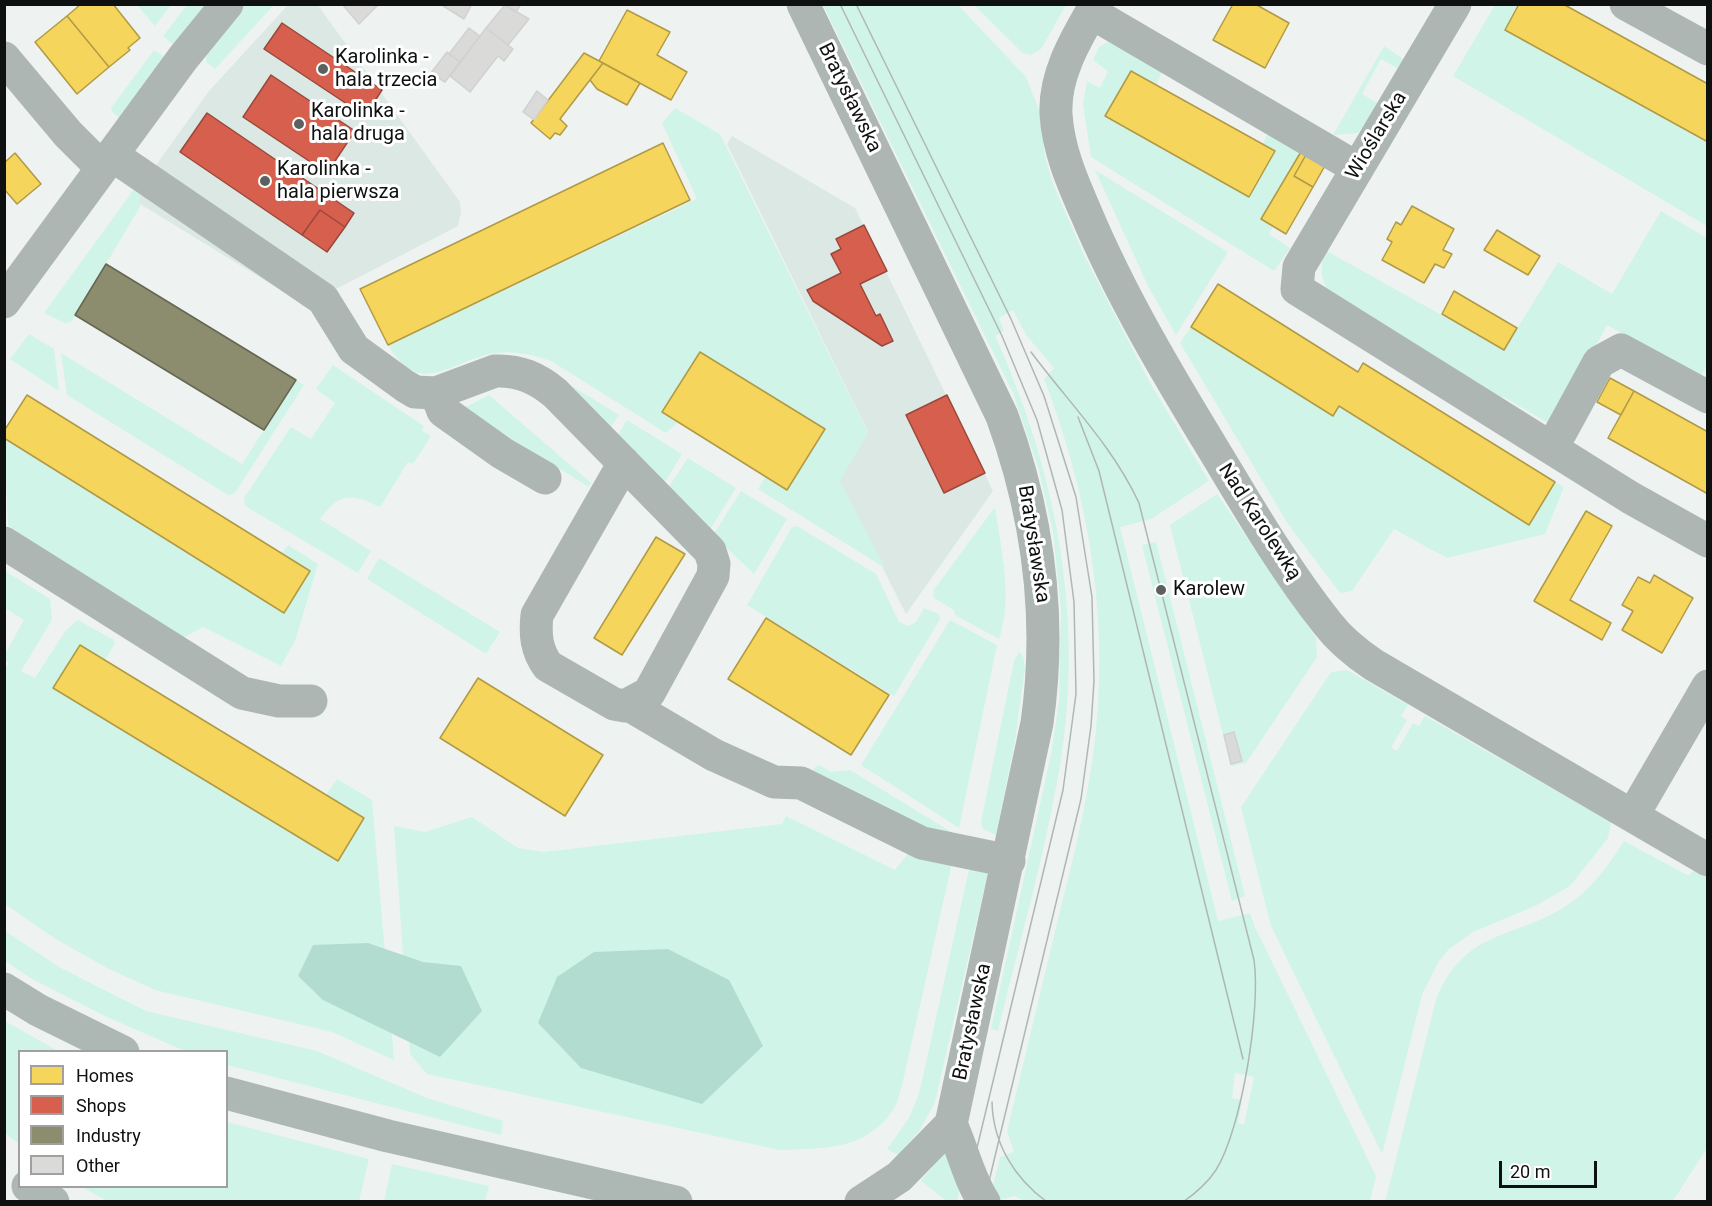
<!DOCTYPE html>
<html>
<head>
<meta charset="utf-8">
<style>
	body { margin:0 }
	#map { position:relative; width:1712px; height:1206px; overflow:hidden; background:#eef3f1; font-family:Roboto,sans-serif }
	canvas { display:block }
	.frame { position:absolute; inset:0; border:6px solid #0e1110; pointer-events:none }
	.legend { position:absolute; left:18px; top:1050px; width:210px; height:138px; box-sizing:border-box; background:#fff; border:2px solid #9fa09f; margin:0; padding:8px 10px; list-style:none; font-size:18px; color:#0e1110 }
	.legend li { display:flex; align-items:center; gap:12px; height:30px }
	.legend b { width:30px; border:2px solid #9fa09f }
	.scale { position:absolute; left:1499px; top:1161px; width:98px; height:27px; box-sizing:border-box; border:3px solid #0e1110; border-top:0; padding-left:8px; font-size:18px; line-height:21px; white-space:nowrap; color:#0e1110; -webkit-text-stroke:4px #fff; paint-order:stroke }
</style>
</head>
<body>
<div id="map">
<canvas width="1712" height="1206"></canvas>
<div class="frame"></div>
<ul class="legend">
<li><b style="height:16px;background:#f6d55c"></b>Homes</li>
<li><b style="height:16px;background:#d6604d"></b>Shops</li>
<li><b style="height:16px;background:#8c8c6e"></b>Industry</li>
<li><b style="height:16px;background:#dadad9"></b>Other</li>
</ul>
<div class="scale">20 m</div>
</div>
<script>
const context = document.querySelector('canvas').getContext('2d');
context.lineJoin = 'round';
function fillPath(path, color) {
  context.fillStyle = color;
  context.fill(path, 'evenodd');
}
function stroke(path, color, width, dash) {
  context.strokeStyle = color;
  context.lineWidth = width;
  context.lineCap = dash ? 'butt' : 'round';
  context.setLineDash(dash || []);
  context.stroke(path);
}
function drawText(font, color, halo, rows, align = 'center') {
  context.font = font + ' Roboto,sans-serif';
  context.lineWidth = 6;
  context.setLineDash([]);
  context.textBaseline = 'middle';
  context.strokeStyle = halo;
  context.fillStyle = color;
  for (const [text, x, y, turn = 0] of rows) {
    context.save();
    context.translate(x, y);
    context.rotate((+turn || 0) * Math.PI / 180);
    context.textAlign = isNaN(turn) ? turn : align;
    if (halo) context.strokeText(text, 0, 0);
    context.fillText(text, 0, 0);
    context.restore();
  }
}
const built = new Path2D(`
	M317,4L460,202L461,212L458,226L305,305L132,199L209,91L288,5Z
	M732,136L855,208L993,491L906,614L839,481L868,432L727,144Z`);
const green = new Path2D(`
	M137,5H171L155,26Z
	M187,5H208L176,47L163,36Z
	M244,5H274L215,69L206,62V55Z
	M823,5H958L1026,77L1039,110L1045,156L1053,184L1084,255L1149,381L1209,481L1151,519L1120,527L1218,921L1250,913L1255,927L1376,1176L1370,1201L1026,1202L1015,1196L995,1201L991,1194L1000,1157L1014,1152L1007,1131C1025,1058 1042,984 1060,911C1075,851 1090,791 1096,729C1108,609 1087,491 1044,379L1054,368L1026,335L1013,310L999,318L1004,331L995,336C1056,470 1085,619 1060,766C1045,855 1019,943 998,1031L991,1029L1051,754L1059,701L1061,608L1053,532L1039,470L1013,393ZM1235,1073L1254,1077L1244,1125L1238,1123L1242,1100L1232,1098Z
	M974,5H1066L1041,49L1031,55L1023,53Z
	M1495,5H1519L1506,31L1707,142V226L1453,76Z
	M1109,41L1162,72L1156,85L1130,71L1105,117L1249,197L1275,152L1262,145L1269,132L1302,150L1261,219L1273,227L1269,234L1290,248L1274,271L1091,157L1083,104L1087,81L1100,88L1108,71L1093,60L1099,47Z
	M1384,46L1403,59L1404,72L1381,59L1362,94L1385,107L1357,133L1333,135Z
	M154,50L166,58L122,120L112,112L111,108Z
	M675,108L720,134L868,433L840,481L885,568L758,489L766,476L788,489L825,429L700,352L663,412L678,422L666,433L551,361C529,354 509,349 486,355C447,365 418,396 388,345L697,199L662,123Z
	M1095,170L1228,252L1176,335L1148,286Z
	M134,189L140,195V207L71,322L65,323L44,313Z
	M1661,211L1707,238V365L1701,376L1607,325L1553,426L1504,397L1497,400L1328,291C1320,276 1320,266 1325,250L1504,350L1558,262L1612,294Z
	M1191,327L1332,416L1339,406L1528,525L1555,482L1564,487L1545,534L1447,558L1394,529L1352,591L1340,593L1288,524L1180,343Z
	M29,334L54,349L59,391L10,359Z
	M61,353L242,464L296,380L304,385L235,493L228,495L67,395Z
	M333,365L424,426L422,431L431,436L413,464L408,462L380,507C352,494 340,491 320,519L371,551L358,573L245,506L244,498L291,427L311,439L335,403L316,389Z
	M546,370L619,415L606,434Z
	M489,395L591,483L589,487L475,416L460,410Z
	M627,420L682,454L662,487L614,441Z
	M4,438L281,554L288,545L318,564L295,641L281,666L203,627L179,640L8,525Z
	M688,458L736,488L709,531L666,491Z
	M741,491L787,519L754,574L713,535Z
	M1217,494L1316,638L1317,657L1246,763L1231,766L1170,525Z
	M995,507C1001,550 1013,596 999,639L955,615L954,610L934,598L933,591Z
	M797,526L876,574L899,622L908,626L916,622L924,608L939,614L940,619L894,696L747,605L792,527Z
	M1156,542L1245,896L1232,901L1142,545Z
	M379,558L500,632L486,654L367,579Z
	M5,571L50,599L52,618L50,623L21,671L35,678L66,630L78,620L114,640L115,643L105,660L80,645L54,688L337,861L364,818L326,795L337,779L372,800L394,1060L332,1032L155,990L107,968L54,938L5,904L4,670L9,663L5,660V654L24,620L5,608Z
	M950,620L997,645L959,828L861,765Z
	M1019,652L1023,656L1025,668L1015,741L996,835L983,829L981,822L1014,661Z
	M1347,670L1408,705L1401,716L1407,720L1391,748L1397,751L1413,723L1419,726L1425,716L1611,822L1608,838L1570,886L1537,905L1473,932L1449,949L1439,961L1422,995L1382,1154L1271,926L1241,807L1331,672Z
	M819,765L831,772L850,770L958,836L957,840L808,778L816,766Z
	M786,816L895,870L914,846L952,863L903,1081C900,1091 898,1104 892,1112C863,1151 824,1148 780,1150L427,1074L410,1054L394,826L425,832L472,817L518,848L544,852L782,824Z
	M1624,841L1689,876L1695,868L1707,875V1148L1673,1201L1385,1202L1436,1000C1464,929 1512,940 1566,906C1591,890 1609,865 1624,841Z
	M970,865L989,868L935,1102L920,1130L898,1155L887,1149L909,1118L919,1094Z
	M5,931L61,968L146,1011L317,1051L427,1098L503,1121L501,1135L227,1065L226,1052L185,1051L107,1017L32,979L5,961Z
	M5,1021L58,1051L20,1052L19,1144L5,1133Z
	M227,1122L369,1159L359,1201H107L82,1187L226,1186Z
	M946,1149L960,1189L957,1201H946L921,1181Z
	M392,1164L489,1186L485,1201H384Z`);
const forest = new Path2D(`
	M368,943L423,962L461,966L482,1011L440,1057L323,1000L298,976L313,945Z
	M668,949L729,980L763,1046L702,1104L581,1068L538,1023L557,977L594,952Z`);
const homes = new Path2D(`
	M81,4H113L140,38L128,48L130,50L109,67L67,16Z
	M1233,4H1255L1289,23L1265,68L1213,40Z
	M1519,4H1563L1708,84V142L1505,30Z
	M627,10L670,32L657,55L687,72L671,100L599,61Z
	M67,16L109,67L77,94L35,42Z
	M584,53L603,63L560,119L567,126L560,135L555,133L550,139L531,123Z
	M603,63L640,83L627,105L597,89L590,80Z
	M1131,71L1275,151L1249,197L1105,116Z
	M663,143L690,200L388,345L360,289Z
	M1302,150L1307,153L1294,176L1313,187L1286,234L1261,219Z
	M15,153L41,184L17,204L4,189V163Z
	M1307,153L1326,164L1313,187L1294,176Z
	M1412,206L1454,229L1443,250L1452,254L1444,268L1435,264L1424,283L1382,260L1392,242L1387,239L1396,222L1401,225Z
	M1497,230L1540,256L1528,275L1484,250Z
	M1218,284L1358,372L1363,363L1555,482L1529,525L1339,406L1333,416L1191,327Z
	M1454,291L1517,328L1504,350L1442,314Z
	M700,352L825,429L787,490L662,412Z
	M1610,378L1634,391L1621,415L1597,402Z
	M1634,391L1708,432V494L1608,438Z
	M27,395L310,571L284,613L4,438V431Z
	M1586,511L1612,526L1570,600L1611,623L1602,640L1534,601Z
	M656,537L685,554L622,655L594,638Z
	M1654,575L1693,598L1662,653L1622,630L1633,611L1622,605L1638,577L1650,583Z
	M766,618L889,695L851,755L728,679Z
	M80,645L364,818L338,861L53,688Z
	M478,678L603,755L565,816L440,738Z`);
const shops = new Path2D(`
	M282,23L382,90L365,116L264,49Z
	M271,75L355,131L327,173L243,117Z
	M207,113L354,213L345,227L320,210L302,235L180,152Z
	M320,210L345,227L327,252L302,235Z
	M864,225L887,271L860,284L876,316L880,314L893,341L882,346L813,301L807,290L841,273L831,254L841,249L836,239Z
	M947,395L985,473L944,493L906,415Z`);
const industry = new Path2D(`
	M106,264L296,380L264,430L75,315Z`);
const building = new Path2D(`
	M342,4H379L359,24Z
	M440,4H472L464,19Z
	M503,4H521L516,12Z
	M505,5L529,19L508,45L486,28Z
	M469,28L480,36L460,62L449,54Z
	M486,28L513,49L504,61L498,56L470,92L450,76Z
	M447,52L460,62L445,82L431,73Z
	M537,91L548,100L534,120L523,112Z
	M1234,732L1242,761L1231,764L1224,735Z`);
const minor = new Path2D(`
	M803,4L1002,416C1038,515 1052,618 1037,723L951,1124L899,1177L861,1202
	M1096,4C1077,37 1054,74 1056,114C1058,149 1072,181 1086,213C1121,296 1168,375 1215,452C1250,510 1285,570 1327,623C1340,640 1356,653 1374,665L1708,860
	M1455,4L1299,267L1297,289L1631,498L1708,541
	M1626,4L1708,49
	M1092,13L1357,168
	M4,58L68,134L102,168
	M112,155L323,299L354,349L405,386L415,392L436,393L495,371C519,370 537,378 555,393L710,551L714,564L713,576L649,693L625,706L614,704L548,666C536,650 535,634 537,615L624,463
	M4,302L183,58L227,4
	M436,393L443,411L502,453L545,478
	M1552,448L1599,362L1621,350L1708,397
	M4,543L242,693L279,701H311
	M629,705L714,755L774,782L801,783L922,843L1009,861
	M1633,815L1708,686
	M951,1124C963,1150 968,1177 984,1202`);
const major = new Path2D(`
	M4,989L38,1010L123,1052
	M226,1093L388,1136L676,1202
	M28,1186L53,1202`);
const tram = new Path2D(`
	M840,4L1002,336L1037,420L1062,510L1074,602L1076,694L1063,790L964,1202
	M856,4L1011,319L1044,396L1076,497L1092,597L1094,681L1091,726L1081,799L984,1202
	M1031,352C1069,403 1112,445 1139,503L1254,960C1261,1008 1242,1128 1216,1170C1208,1182 1196,1193 1183,1202
	M1078,417L1099,471L1243,1059
	M992,1102C993,1143 1014,1178 1047,1202`);
const markers = [
	[323,69,6,"#5c605f"],
	[299,124,6,"#5c605f"],
	[265,181,6,"#5c605f"],
	[1161,590,6,"#5c605f"]
];
const poiNames = [
	["Karolinka -",335,58],
	["hala trzecia",335,81],
	["Karolinka -",311,112],
	["hala druga",311,135],
	["Karolinka -",277,170],
	["hala pierwsza",277,193],
	["Karolew",1173,590]
];
const streetNames = [
	["Bratysławska",849,98,64],
	["Wioślarska",1377,136,-59],
	["Nad Karolewką",1259,522,57],
	["Bratysławska",1033,544,81],
	["Bratysławska",973,1022,-78]
];
fillPath(built, '#dbe8e3');
fillPath(green, '#d0f4e8');
fillPath(forest, '#b2dccf');
fillPath(homes, '#f6d55c');
stroke(homes, '#b09a45', 1.5);
fillPath(shops, '#d6604d');
stroke(shops, '#9a483b', 1.5);
fillPath(industry, '#8c8c6e');
stroke(industry, '#666752', 1.5);
fillPath(building, '#dadad9');
stroke(building, '#d1d1d1', 1.5);
stroke(minor, '#adb6b3', 33);
stroke(major, '#adb8b5', 33);
stroke(tram, '#afb7b4', 1.5);
for (const [x, y, r, color] of markers) {
  const dot = new Path2D();
  dot.arc(x, y, r, 0, 2 * Math.PI);
  context.fillStyle = color;
  context.fill(dot);
  stroke(dot, '#fff', 2);
}
drawText('20px', '#0e1110', '#fff', poiNames, 'left');
drawText('20px', '#0e1110', '#fff', streetNames);
</script>
</body>
</html>
